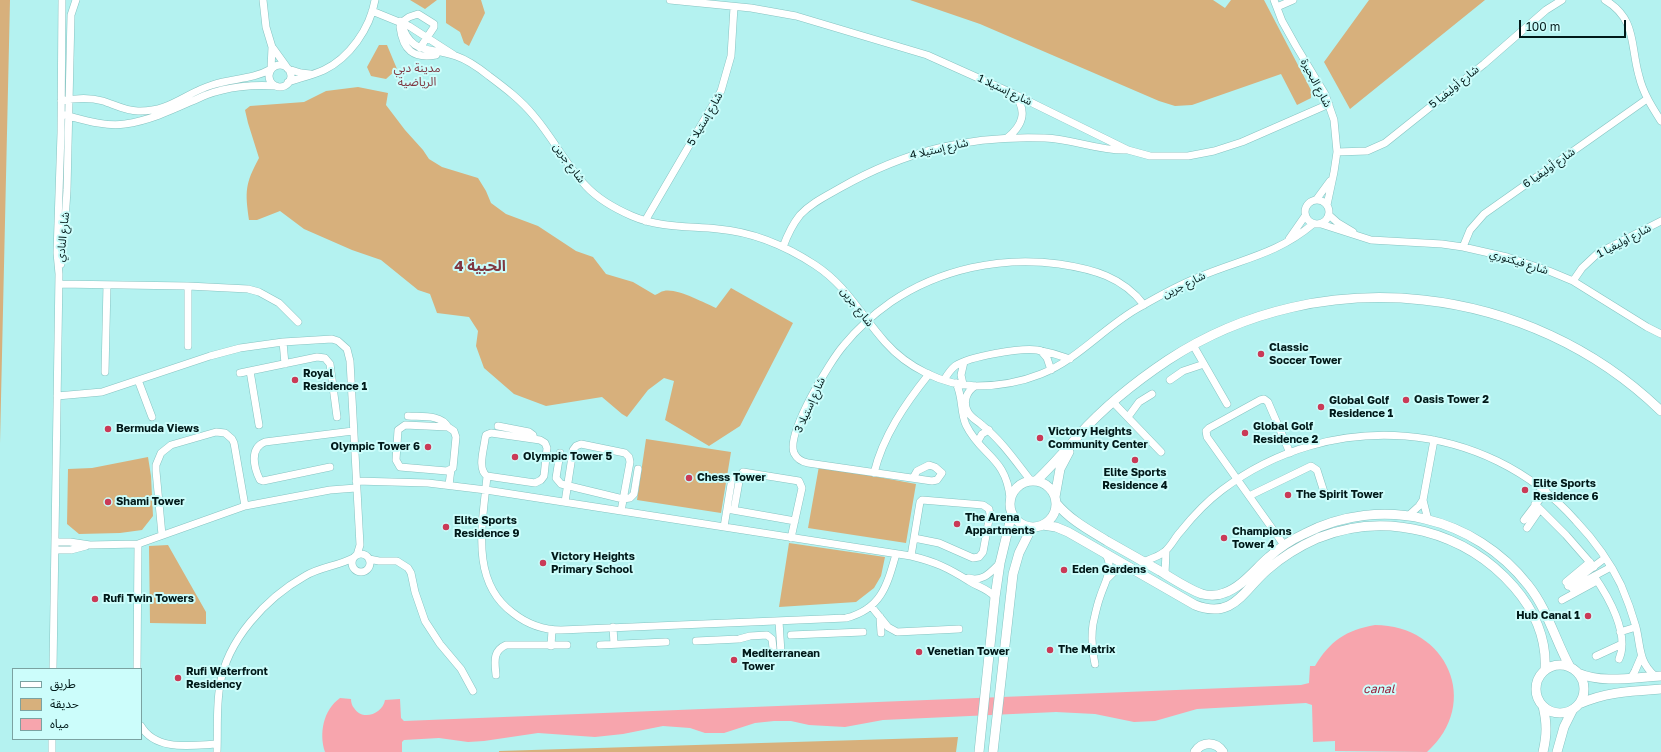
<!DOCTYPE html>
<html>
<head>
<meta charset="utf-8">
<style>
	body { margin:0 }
	#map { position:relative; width:1661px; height:752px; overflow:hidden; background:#b4f2f0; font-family:"Golos Text","Noto Sans Arabic",sans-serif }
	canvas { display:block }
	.legend { position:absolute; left:12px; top:668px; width:130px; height:72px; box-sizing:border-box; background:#ccfdfb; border:1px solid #7ba2a1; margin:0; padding:5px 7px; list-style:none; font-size:12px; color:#011919 }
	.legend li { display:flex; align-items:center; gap:8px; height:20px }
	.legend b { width:20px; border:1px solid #7ba2a1 }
	.scale { position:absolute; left:1519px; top:20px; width:107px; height:18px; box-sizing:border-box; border:2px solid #011919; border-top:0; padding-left:5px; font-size:12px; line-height:14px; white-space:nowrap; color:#011919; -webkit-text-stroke:3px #ccfdfb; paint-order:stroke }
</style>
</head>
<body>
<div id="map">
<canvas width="1661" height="752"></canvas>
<ul class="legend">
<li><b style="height:5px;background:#fff"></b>طريق</li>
<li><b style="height:11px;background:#d7b07c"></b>حديقة</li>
<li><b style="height:11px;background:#f7a5ad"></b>مياه</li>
</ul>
<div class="scale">100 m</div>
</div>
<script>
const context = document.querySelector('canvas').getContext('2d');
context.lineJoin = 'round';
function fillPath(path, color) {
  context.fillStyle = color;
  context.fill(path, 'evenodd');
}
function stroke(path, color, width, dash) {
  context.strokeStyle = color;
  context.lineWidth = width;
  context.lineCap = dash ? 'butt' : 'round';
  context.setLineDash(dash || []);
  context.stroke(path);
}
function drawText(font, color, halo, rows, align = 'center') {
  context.font = font + ' "Golos Text","Noto Sans Arabic",sans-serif';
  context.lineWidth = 4;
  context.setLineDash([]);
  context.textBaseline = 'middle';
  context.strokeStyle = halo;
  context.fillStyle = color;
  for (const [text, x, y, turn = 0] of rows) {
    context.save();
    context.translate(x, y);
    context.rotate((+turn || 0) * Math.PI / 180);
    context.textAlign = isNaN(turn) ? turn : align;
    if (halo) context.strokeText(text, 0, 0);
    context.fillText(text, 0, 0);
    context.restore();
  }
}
const green = new Path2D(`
	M0,0H10L0,443Z
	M410,0H437L425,9Z
	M446,0H481L485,13L469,46L464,43L460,32L446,23Z
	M910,0H1213L1225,8L1231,0H1264L1311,90V98L1297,105L1281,74L1192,105L1175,106L1159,101L980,24Z
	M1369,0H1485L1350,109L1324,62Z
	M379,45H387L397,69L386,79L371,76L367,67Z
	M358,87L388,93L386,105L405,130L423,150L429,159L442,167L478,178L486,191L491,203L506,214L538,226L576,251L593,257L606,274L633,282L655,295C658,294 661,291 664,291C677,288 704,303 716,308L731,288L793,323L740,426L709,446L665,420L674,381L664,378L648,390L627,417L622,414L602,397L546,406L514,394L484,368L476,346L478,331L469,317L437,313L430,294L418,290L381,260L352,250L304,229L280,211L257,220H249C245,191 245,184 259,158L248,123L245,110L250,106L304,102L326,91Z
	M646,439L731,452L721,513L637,500Z
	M148,457L151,476L153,516L142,530L120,533L79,534L67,524L68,469L92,468Z
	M819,466L916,484L906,543L808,528Z
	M789,543L885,557L881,576L874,588L856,602L779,607Z
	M168,545L206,612V624L150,623L149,546Z
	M958,737L956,752H499V751Z`);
const water = new Path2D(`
	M1375,625C1447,625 1482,703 1427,752L1335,751V741L1313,742L1312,705L1306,703L1197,709L1155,721L1134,722L1095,714L1056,712L883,720L845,727L809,725L791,721H774L755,723L724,733H705L690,728L663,726L623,734L595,737L538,733L484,741L468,742L439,738L404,740L402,742V752H325C319,734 323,710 340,698L351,699C351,702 352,706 354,708C363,722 383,713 385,700L400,699L401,718L404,721L1301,685L1309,683L1310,666H1315C1330,641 1346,630 1375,625Z`);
const street = new Path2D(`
	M670,0L751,8L796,16L927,55L1014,94L1128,150L1150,156H1188L1214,151L1242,142L1329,104
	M1274,0L1282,21L1296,46L1325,94L1334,120L1337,152L1334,172L1327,205
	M1605,0C1637,19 1630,45 1639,76C1643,93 1652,107 1661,121
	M1277,7L1293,0
	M372,11L409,26L454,55
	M400,21C412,57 428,46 456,56C468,60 479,68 489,76C505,88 521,100 534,116C553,138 566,165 586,186C598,199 616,209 632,216C660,228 688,226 718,229C753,232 786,246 815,265C847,286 860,314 885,342C907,367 942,385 976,386C997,386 1021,382 1041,374C1079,359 1105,326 1140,307C1159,296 1179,285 1199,277C1241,259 1276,255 1313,224
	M402,22L409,17L418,14L434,24V27L420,48
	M400,27C403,50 413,59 436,55
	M273,48L286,66
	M269 76a11 11 0 1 1 22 0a11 11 0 1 1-22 0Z
	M288,69L301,73L310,74
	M288,82C300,78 313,75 324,70C349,58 370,29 375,0
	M61,101C75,98 89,97 103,101C115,105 126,111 138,111C170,112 185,93 212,85C232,78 252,80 271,69L272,47L266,27L263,0
	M65,115C84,120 106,127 125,124C154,120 180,106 206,95C227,87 254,84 276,86
	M1007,138C1022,126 1028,112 1015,95
	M1337,152L1367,151L1385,143L1484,64L1546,10L1562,0
	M1305 212a12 12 0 1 1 24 0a12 12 0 1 1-24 0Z
	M1316,200L1330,181
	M1329,215L1338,223L1353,232
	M645,221L721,91L731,56L734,7
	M1321,224L1371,240L1442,244L1463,247L1507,257L1549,271L1573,281L1647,327L1661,334
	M1289,239L1305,216
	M783,247C787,236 792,225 800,215C811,203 826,196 840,188C905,151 970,135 1045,138C1073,139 1099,151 1126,150
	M1463,247L1470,230L1484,214L1647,99
	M61,264L64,237L67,190L71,15L76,0
	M1573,281L1582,268L1598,253L1661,221
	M59,284L188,286L248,289L259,292L279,303L298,322
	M283,342L285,364
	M1193,345L1227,404
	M188,346V286
	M1041,351L1047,358L1051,370
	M250,371L259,425
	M105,372L107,285
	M240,373L317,357L325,358L330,364L337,417
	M138,380L152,417
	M944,380C947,375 950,370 955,366C970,356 1020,348 1037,350C1048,352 1059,355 1070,359
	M1170,380L1183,371L1204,364
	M956,383C963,396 960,412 966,425C981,456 1006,457 1010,498
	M963,384L961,375L964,362
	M975,386C967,391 963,401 967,410C970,418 977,420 982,425C1002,441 1016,462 1031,481
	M57,396L102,392L210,356L240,348L283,342L332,339L338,341L347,349L350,361L360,545L357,555
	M1113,402L1161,452
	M408,416C421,417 441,414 448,427
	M1128,417L1139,402L1152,394
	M405,425L448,427L454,431L456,437L453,468L447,471L400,467L396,460L398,430Z
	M498,426L529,432L533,435L534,439
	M491,433L540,440L545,443L547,448L544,476L541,480L535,483L487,476C477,469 484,449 485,439L486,435Z
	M978,441L982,434L989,430
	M560,453L556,478L561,484L623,499L630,498L634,494L638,469
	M330,467L263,481L260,480C254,468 249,448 265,442L353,431
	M874,473C883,436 905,404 929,374
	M487,476C483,522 469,581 513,613C527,624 542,630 561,630L846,618C881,609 887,586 896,554
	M913,478L917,471L929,465L935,467L942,473L937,480L932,481L808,463C802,462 797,459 794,453C786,433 830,361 844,345C857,329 874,314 891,302C940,269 1001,256 1059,264C1093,269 1123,277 1144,305
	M356,481L428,483L486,490L911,556C936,562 948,568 969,581C978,587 987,588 995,597
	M449,485L451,469
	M1249,496L1311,466L1317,470L1324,492
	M565,502L573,450L576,446L581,444L625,453L629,457L630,462L621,511
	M1535,504L1566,535L1594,567
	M727,509L795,521
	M734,510L740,476L743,472L799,481L802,488L791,538
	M1408,516L1419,506L1423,500
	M1428,520L1423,500L1434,440
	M1524,520L1546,491
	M724,527L732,478
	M1527,528L1540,509
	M162,535L156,471V465L161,453L171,445L216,432L225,433L232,439L234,443L245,506
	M56,542H70L90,545L138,544L245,506L330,490L356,488
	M1284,545L1207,437L1206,431L1209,428L1260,400L1264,399L1268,402L1290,453
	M55,550H71L86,546
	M352 563a9 9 0 1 1 18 0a9 9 0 1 1-18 0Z
	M911,556L920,502L922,500L983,505L989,509L990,514L983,552L979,557L973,558L939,543L914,538
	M369,559L379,561H397L408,568L411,573L415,592L425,621L440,644L461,669L473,691
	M1142,562C1150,559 1158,557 1164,552C1171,547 1175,537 1181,531C1193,516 1206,502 1222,490C1330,408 1485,418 1576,521C1594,540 1610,562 1621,585C1627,599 1632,613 1636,627C1641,647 1638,661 1655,676
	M1165,574L1166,552
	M1594,576C1608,596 1630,634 1619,659
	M968,578C983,582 990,573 1000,563
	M1108,578L1117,569L1130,567
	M1566,582L1590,562
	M1568,586L1605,558
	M1572,588L1611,567
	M1562,600L1597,581
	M871,606L888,627L897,632L959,629
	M880,617L881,633
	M779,621L781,653
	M613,627L614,644
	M1620,632L1636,627
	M791,635L863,632
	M696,641L739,639L750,636L767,635L772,639L773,648
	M600,645L666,642
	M551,646L552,630
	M1596,656L1622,644
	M1095,664C1092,651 1091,638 1093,624C1095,615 1097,605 1100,597C1105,581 1115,568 1105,553
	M53,669L59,274L57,253L61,133L62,0
	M137,669L138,544
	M496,675C495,663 492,651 506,645H567
	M1631,678L1635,671L1641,657
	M141,726C156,752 193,745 217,744
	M52,752V739
	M217,752C218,730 216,707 220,685C227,640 266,598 305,576C320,567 338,566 353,558`);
const secondary = new Path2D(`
	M1010 504a23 23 0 1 1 46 0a23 23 0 1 1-46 0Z
	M1036,481C1051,467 1064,452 1078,436C1104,407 1135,382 1168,360C1322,259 1530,284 1661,411
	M1055,497L1060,469L1069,452
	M1056,503C1070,520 1089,530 1107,541C1125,551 1142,561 1160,571C1173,579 1188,589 1202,594C1210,596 1217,596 1224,593C1242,587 1255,569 1269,557C1279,548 1291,540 1304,534C1381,494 1475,517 1528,585C1548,610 1555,640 1570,667
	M1043,525L1056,527L1068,532L1195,605C1233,620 1243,591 1267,570C1282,557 1300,546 1318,538C1387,510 1466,532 1514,587C1534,610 1547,639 1545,670
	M1536 689a24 24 0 1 1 48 0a24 24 0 1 1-48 0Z
	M1578,673C1603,684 1635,677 1661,676
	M1579,704C1605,692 1632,691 1661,689
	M1543,706C1547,723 1547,735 1543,752
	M979,752L995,597L1000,563L1012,513
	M993,752L1013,574L1019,553L1032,527
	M1195,752C1202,741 1216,741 1223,752
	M1557,752L1564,727L1573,709`);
const markers = [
	[1261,354,4,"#ca3a57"],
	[295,380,4,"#ca3a57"],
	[1406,400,4,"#ca3a57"],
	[1321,407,4,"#ca3a57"],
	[108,429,4,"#ca3a57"],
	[1245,433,4,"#ca3a57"],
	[1040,438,4,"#ca3a57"],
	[428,447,4,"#ca3a57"],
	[515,457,4,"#ca3a57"],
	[1135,460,4,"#ca3a57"],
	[689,478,4,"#ca3a57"],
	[1525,490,4,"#ca3a57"],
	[1288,495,4,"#ca3a57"],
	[108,502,4,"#ca3a57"],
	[957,524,4,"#ca3a57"],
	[446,527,4,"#ca3a57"],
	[1224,538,4,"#ca3a57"],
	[543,563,4,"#ca3a57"],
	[1064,570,4,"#ca3a57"],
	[95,599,4,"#ca3a57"],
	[1588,616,4,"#ca3a57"],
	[1050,650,4,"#ca3a57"],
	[919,652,4,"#ca3a57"],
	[734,660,4,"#ca3a57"],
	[178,678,4,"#ca3a57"]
];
const streetNames = [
	["شارع البحيرة",1316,83,62],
	["شارع أوليفيا 5",1454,87,-39],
	["شارع إستيلا 1",1005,90,25],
	["شارع إستيلا 5",705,119,-60],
	["شارع إستيلا 4",939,149,-13],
	["شارع جرين",569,163,54],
	["شارع أوليفيا 6",1549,168,-35],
	["شارع النادي",63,237,-84],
	["شارع أوليفيا 1",1624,241,-28],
	["شارع فيكتوري",1519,262,17],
	["شارع جرين",1184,285,-26],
	["شارع جرين",857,307,52],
	["شارع إستيلا 3",810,405,-66]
];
const poiNames = [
	["Classic",1269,348],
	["Soccer Tower",1269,361],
	["Royal",303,374],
	["Residence 1",303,387],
	["Oasis Tower 2",1414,400],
	["Global Golf",1329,401],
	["Residence 1",1329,414],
	["Global Golf",1253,427],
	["Residence 2",1253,440],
	["Bermuda Views",116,429],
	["Victory Heights",1048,432],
	["Community Center",1048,445],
	["Olympic Tower 6",420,447,"right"],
	["Olympic Tower 5",523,457],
	["Elite Sports",1135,473,"center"],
	["Residence 4",1135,486,"center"],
	["Chess Tower",697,478],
	["Elite Sports",1533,484],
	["Residence 6",1533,497],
	["The Spirit Tower",1296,495],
	["Shami Tower",116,502],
	["The Arena",965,518],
	["Appartments",965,531],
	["Elite Sports",454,521],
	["Residence 9",454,534],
	["Champions",1232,532],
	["Tower 4",1232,545],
	["Victory Heights",551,557],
	["Primary School",551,570],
	["Eden Gardens",1072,570],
	["Rufi Twin Towers",103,599],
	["Hub Canal 1",1580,616,"right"],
	["The Matrix",1058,650],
	["Venetian Tower",927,652],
	["Mediterranean",742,654],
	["Tower",742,667],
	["Rufi Waterfront",186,672],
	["Residency",186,685]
];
const neighbourhoodNames = [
	["مدينة دبي",417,68],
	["الرياضية",417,82]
];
const waterNames = [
	["canal",1379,689]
];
const districtNames = [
	["الحبية 4",480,266]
];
fillPath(green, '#d7b07c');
fillPath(water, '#f7a5ad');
stroke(street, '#86c3c1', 8);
stroke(secondary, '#86c3c1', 10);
stroke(street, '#fff', 7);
stroke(secondary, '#fff', 9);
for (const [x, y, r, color] of markers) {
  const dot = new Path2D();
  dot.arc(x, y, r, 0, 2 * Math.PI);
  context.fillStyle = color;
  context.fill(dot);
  stroke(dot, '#ccfdfb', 1.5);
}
drawText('11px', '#011919', '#ccfdfb', streetNames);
drawText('bold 11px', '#011919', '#ccfdfb', poiNames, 'left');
drawText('12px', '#7f3741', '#ccfdfb', neighbourhoodNames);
drawText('italic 12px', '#97223c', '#ccfdfb', waterNames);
drawText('bold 15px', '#7f3741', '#ccfdfb', districtNames);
</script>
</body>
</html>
